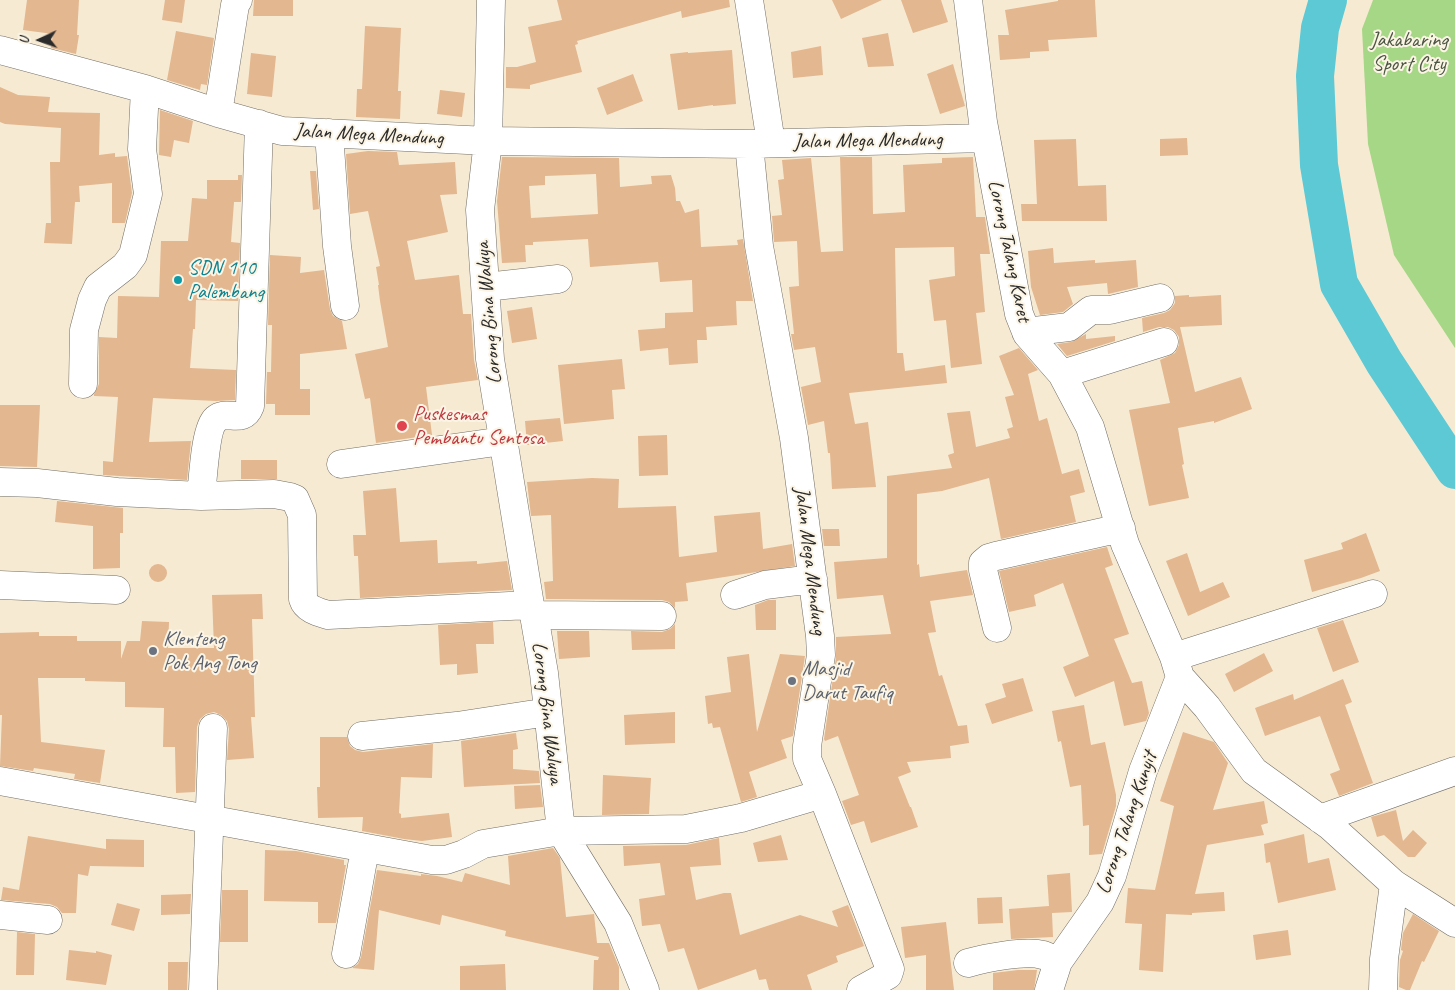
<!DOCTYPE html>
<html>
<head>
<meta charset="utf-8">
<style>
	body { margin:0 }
	#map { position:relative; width:1455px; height:990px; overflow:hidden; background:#f7ead3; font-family:Caveat,sans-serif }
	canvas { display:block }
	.north { position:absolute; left:15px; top:15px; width:50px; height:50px; -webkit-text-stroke:4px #fcf5e5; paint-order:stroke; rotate:267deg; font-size:14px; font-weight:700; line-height:20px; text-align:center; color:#2b2b2b }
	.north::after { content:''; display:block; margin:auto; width:18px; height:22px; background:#2b2b2b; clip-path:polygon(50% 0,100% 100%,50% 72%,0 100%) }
</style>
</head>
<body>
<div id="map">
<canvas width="1455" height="990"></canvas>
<div class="north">U</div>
</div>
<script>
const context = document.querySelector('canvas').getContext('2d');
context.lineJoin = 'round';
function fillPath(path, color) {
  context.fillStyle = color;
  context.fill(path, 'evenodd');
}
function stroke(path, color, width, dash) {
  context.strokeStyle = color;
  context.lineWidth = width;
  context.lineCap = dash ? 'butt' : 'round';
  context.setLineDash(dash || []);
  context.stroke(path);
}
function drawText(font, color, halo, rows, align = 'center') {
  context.font = font + ' Caveat,sans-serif';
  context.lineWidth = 4;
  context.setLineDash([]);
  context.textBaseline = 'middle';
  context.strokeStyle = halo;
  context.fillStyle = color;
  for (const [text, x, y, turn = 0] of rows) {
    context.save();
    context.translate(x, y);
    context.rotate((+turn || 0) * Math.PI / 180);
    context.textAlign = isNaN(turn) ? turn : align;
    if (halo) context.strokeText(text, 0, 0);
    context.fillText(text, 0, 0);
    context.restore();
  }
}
const green = new Path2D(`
	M1373,0H1455V348L1394,255L1368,144L1362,29Z`);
const river = new Path2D(`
	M1328,0L1320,28L1315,76L1319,165L1339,284L1384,362L1455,470`);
const building = new Path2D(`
	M27,0H79L77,35H79L76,54L51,48L53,34L23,30Z
	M165,0H185L182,23L162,20Z
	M254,0H293V16H253Z
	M557,0H729L730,7L682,18L681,11L577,41L578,44L575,45L582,72L530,85V89L506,88V67H517L536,62L528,27L562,20Z
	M832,0H882L841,19Z
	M901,0H941L948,22L913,33Z
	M1058,0H1095L1097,37L1048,40L1049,51L1030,52V58L1000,60L998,35H1009L1005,10L1058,1Z
	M365,26L401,28L398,91H401L400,119L356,117L357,89H362Z
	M176,31L214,38L207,85L201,84L200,90L167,80Z
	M888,33L894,66L868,67L862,38Z
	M821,46L823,75L793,78L791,52Z
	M732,50L736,104L713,106V105L678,110L670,54L688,52V53Z
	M251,53L276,56L272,97L247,94Z
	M953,64L965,106L940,114L927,74Z
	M633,74L643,101L607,115L597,88Z
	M0,87L18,95L50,97L48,112L100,113L99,155L115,153V157L127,156L132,193L125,223H112V183L79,186L80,202H75L72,244L44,243L46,223H51L50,162H60L61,128L5,124L0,122Z
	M440,90L465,93L462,117L437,114Z
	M160,110L193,121L189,143L174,140L171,157L159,155Z
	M1187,138L1188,155L1160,156V139Z
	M1076,139L1078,186L1106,185L1107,221H1022L1021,204H1037L1034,140Z
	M368,151L397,152L399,165L455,162L457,194L440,195L448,232L407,241L415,280L459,275L463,314H471L474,360L478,380L426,387L432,435L376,443L370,398L365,399L355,354L388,347L380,301L378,285H379L376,267L380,266L368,211L350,214L346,154Z
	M502,157L619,158L620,187L652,184L651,176L671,175L675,188L676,201H680L685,213L699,209L701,247L738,245L737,240L743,239L753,301H736L737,325L706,327L707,340H697L698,363L669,365L668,348L640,351L638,330L665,328V313L693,312L692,280L660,282L658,262L590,267L588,239L533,242V245H525L526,262L502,263L497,201ZM596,174L598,214L531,218L529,186L545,185V176Z
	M840,157H872L873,214L905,212L903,165L942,163V158L973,157L976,217H985L990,254H980L985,312L976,313L982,364L951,368L946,320L934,321L929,280L955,276L954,247L895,248L897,353H903L905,371L945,365L947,383L849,393L855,424L868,422L876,487L832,489L830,453H828L824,421L808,425L801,387L821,382L815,347L794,350L791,334H794L789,287L799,286L797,241L774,242L772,216L782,215L778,180L784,179L782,160L811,158L821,252L843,251Z
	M310,171H316L319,209L313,210Z
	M238,175H242L241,202H234L231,242L240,243L238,301L196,300L195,329H193L190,368L236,370L235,400L216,401L153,398L149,442L191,441L187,480L103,475V461L113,462L118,397L94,396V394L99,384V337L117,338L118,296L159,297L161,241H188L192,198L207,199V180H238Z
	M1053,248L1054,263L1095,260V263L1136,260L1138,287L1108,294L1107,283L1067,287L1073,304L1063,312L1040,315L1031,287L1028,251Z
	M270,255L301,257L300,273L324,270L330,309L333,316L342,321L347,349L300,354V389H310V415H275V404H266L267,372H271L272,325H268Z
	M1189,295V297L1221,295L1222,325L1180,327L1195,392L1241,377L1252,409L1214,423V421L1178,428L1184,464L1182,465L1189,498L1149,506L1129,410L1170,403L1160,360L1175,353L1179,345V337L1174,330L1168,327H1159L1143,332L1142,318L1164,313L1170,310L1175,303V296Z
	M532,307L537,339L512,343L507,311Z
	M1086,334V339L1115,336V341L1067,356L1057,344L1071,342Z
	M1019,348L1038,370L1028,374L1039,421L1047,418L1062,474L1079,469L1085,492L1070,496L1076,522L1001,539L989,478L942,491L917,494V565L919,564L920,577L967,570L973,595L930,601L936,632L928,633L939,676L942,675L958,726L967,725L969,743L950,746L951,758L907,762L911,772L898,777L910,807H911L918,827L871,843L864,821L851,825L842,801L859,795L838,736L825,741L824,739L836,657V637L891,634L883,595L837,599L834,562L887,558V476L952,468L948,455L954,453L947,413L970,411L976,447L1010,438L1007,429L1013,427L1005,397L1014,395L999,356Z
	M622,359L625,389L612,390L614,419L564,424L558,365Z
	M0,405H40L37,467L0,466Z
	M560,418L563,441L527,445L525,421Z
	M667,435L668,475L639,476L638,436Z
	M241,460H277V479H241Z
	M592,478L619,479L618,508L676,506L679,557L717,552L714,516L760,512L763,549L792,544L795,566L686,583L688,601L675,602V608L669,602L662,600L546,599L544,582L553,581L551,515L531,516L527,482Z
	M396,488L400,542L437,540L438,563L477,561V564L507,561L512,590L360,598L358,556H354L353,535H366L363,491Z
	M57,501L123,508V533H120V568L93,569V526L55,522Z
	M822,529H839L840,546H824Z
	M1366,533L1380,571L1361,578L1312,592L1304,560L1343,549L1341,543Z
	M1107,547L1113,565L1105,568L1129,634L1114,639L1132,683L1142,681L1149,713L1146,721L1124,726L1114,681L1075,697L1063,667L1089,656L1063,583L1034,595L1036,606L1009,612L999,571Z
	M1187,553L1200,592L1223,582L1230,597L1188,616L1166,561Z
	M149 573a9 9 0 1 1 18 0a9 9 0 1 1-18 0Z
	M262,594L263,619H252L255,717H251L254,758L227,760L229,729L227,721L221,715L214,712L206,714L200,719L197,727L195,792L176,793L175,747H163L164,708L125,707V682L85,681V678H38L41,742L105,750L100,783L74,779L75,774L34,768L33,771L0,766L2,715H0V633L39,632V636H77V641H121V659L127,641H140L142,621L169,622L168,648H214L212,595Z
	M768,600H776V630H756L755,605Z
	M1343,620L1359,662L1333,672L1317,628Z
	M493,622L494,644H476L478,673L457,675V664L440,665L438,625Z
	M675,624V649L632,650L631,631L662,632L670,629Z
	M557,631H589L590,657L559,659Z
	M1264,653L1273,671L1234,692L1225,674Z
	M749,654L757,732L780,654L805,656L793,736L781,740L787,758L749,772L757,797L741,802L720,727L713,728L712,723L708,724L705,696L731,692L727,657Z
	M1023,678L1033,711L992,724L985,704L1006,697L1002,684Z
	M1343,679L1352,702L1345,705L1373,783L1339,796L1330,774L1340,770L1320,716L1265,736L1255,708L1293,694L1294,700Z
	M1084,705L1091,745L1105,742L1116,795V806L1102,854L1089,855V825L1083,826L1081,785L1070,787L1061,741L1058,742L1052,711Z
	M675,712V743L625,745L624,715Z
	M1183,732L1214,742L1228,763L1213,810L1264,801L1268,823L1261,825L1264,835L1207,845L1195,894L1224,892L1225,911L1192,913V915L1166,914L1163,972L1139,970L1142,924L1125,923L1128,888L1155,890L1174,806L1160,801Z
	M516,733L518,749L513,750V769L539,771L540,783L464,787L461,741Z
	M320,737H347L350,746L355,750L363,752L433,744L432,778L401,777L399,813L401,814V818L449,813L452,837L422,841L404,839L362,831L363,817L318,818L317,787H320Z
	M603,775L651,778L649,814L602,815Z
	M540,785L543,807L515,809L514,786Z
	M1396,810L1403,841L1413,830L1427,843L1415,857H1408L1384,835L1377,837L1371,817Z
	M1304,834L1308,863L1329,858L1336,890L1278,903L1270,862L1266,863L1264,844Z
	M781,835L788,860L758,862L753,843Z
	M28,836L106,849V839L144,840V867L90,866L88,876L78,874L76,913H62L57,907L50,904L1,900L3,887L19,890Z
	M719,838L721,865L690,867L696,900L724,893H731L740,935L800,915L838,927L832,911L848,905L864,946L836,956L838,962L807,975L812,990H769L766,979L759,980L756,969L698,990L684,948L668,952L660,924L642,926L639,899L665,895L660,863L624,866L623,846L686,845Z
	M553,848L560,858L566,917L594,914L597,943H609L619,967V990H593L594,960H598L599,957L505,936L506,931L442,915L440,925L379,910L374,970L352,968L358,964L361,957L377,870L421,876V874L437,876L462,882L465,873L510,885L508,856Z
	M265,850L296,851L344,860V865H346L336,923H318V902L264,901Z
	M1070,873L1072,912L1052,913L1053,937L1011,939L1009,909L1049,906L1047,875Z
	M222,890H248V942H220Z
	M191,894L190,914L161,915V895Z
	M1002,897L1003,923L978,924L977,898Z
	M117,903L140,909L134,931L111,925Z
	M1413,914L1439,931L1424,962L1422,961L1410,990H1406L1399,987L1400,960L1403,951L1401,950L1403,933Z
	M946,922L954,990H926V955L905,958L901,927Z
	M1288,930L1291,955L1256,960L1253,935Z
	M17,932L35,934L34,975H16Z
	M69,950L96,953V951L112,955L106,985L66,980Z
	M168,962H188L187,990H168Z
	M505,964L506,990H460V966Z
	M1018,970H1037L1034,990H993V973Z`);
const minor = new Path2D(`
	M491,0L488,141L480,210L490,359L530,605L534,615L544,673L561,831L618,923L645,990
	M749,0L771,143
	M968,0L983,122L1019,314L1027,334L1062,374L1090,427L1125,544L1174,657L1180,677L1207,707L1254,771L1330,826L1394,884L1455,923
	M0,50L145,89L218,113L282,131L488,141L749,144L986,138
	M218,113L235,5L238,0
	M329,133L337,246L345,306
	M749,144L759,246L794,438L820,636L821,655L807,746V759L822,794L890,969L888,975L861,990
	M486,287L558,279
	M1026,332L1069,327L1091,310H1110L1160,298
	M1062,374L1164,342
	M83,384L84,330L92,300L98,287L125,266L133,255L148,194L142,149L145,89
	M341,464L503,441
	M0,482L37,483L117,492L201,496L274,494L290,497L295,499L302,515L303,599C306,609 318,612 328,615L530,605
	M201,496C203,480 205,428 216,419C227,409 243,425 250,406L259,124
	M0,585L116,590
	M735,595L765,585L813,579
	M534,615L662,616
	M997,628L983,570V563L989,558L996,556L1121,528
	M1174,657L1373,594
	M362,736L457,726L548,712
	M0,781L432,860H446L464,854L483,844L561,831L686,829L741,818L822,794
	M1320,819L1455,771
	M0,915L48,920
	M346,954L365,849
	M968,963C985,958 1026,950 1043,955C1048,956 1053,960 1058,962
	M203,990L213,728
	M1049,990L1058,962L1100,902L1112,876L1143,771L1180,677
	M1383,990L1384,959L1394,884`);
const markers = [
	[178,280,5,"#0f9aa8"],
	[402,426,6,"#e0444e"],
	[153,651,5,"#6b7280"],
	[792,681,5,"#6b7280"]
];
const parkNames = [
	["Jakabaring",1409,40],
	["Sport City",1409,64]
];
const streetNames = [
	["Jalan Mega Mendung",369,135,3],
	["Jalan Mega Mendung",868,141,-1],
	["Lorong Talang Karet",1009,251,78],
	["Lorong Bina Waluya",489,313,-95],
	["Jalan Mega Mendung",810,561,83],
	["Lorong Bina Waluya",547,713,83],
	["Lorong Talang Kunyit",1127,823,-71]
];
const cultureNames = [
	["SDN 110",188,268],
	["Palembang",188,292]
];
const healthNames = [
	["Puskesmas",413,414],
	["Pembantu Sentosa",413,438]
];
const worshipNames = [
	["Klenteng",163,639],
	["Pok Ang Tong",163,663],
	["Masjid",802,669],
	["Darut Taufiq",802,693]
];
fillPath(green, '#a5d786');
stroke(river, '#5cc9d4', 38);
fillPath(building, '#e3b78f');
stroke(minor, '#726e66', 29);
stroke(minor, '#fff', 28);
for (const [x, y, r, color] of markers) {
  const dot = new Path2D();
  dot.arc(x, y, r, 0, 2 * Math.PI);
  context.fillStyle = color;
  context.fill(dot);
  stroke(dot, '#fcf5e5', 2);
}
drawText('21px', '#4a5642', '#fcf5e5', parkNames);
drawText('21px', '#2b2b2b', '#fcf5e5', streetNames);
drawText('21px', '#0d838f', '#fcf5e5', cultureNames, 'left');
drawText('21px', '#be3a42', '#fcf5e5', healthNames, 'left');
drawText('21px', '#5b616d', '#fcf5e5', worshipNames, 'left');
</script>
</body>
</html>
